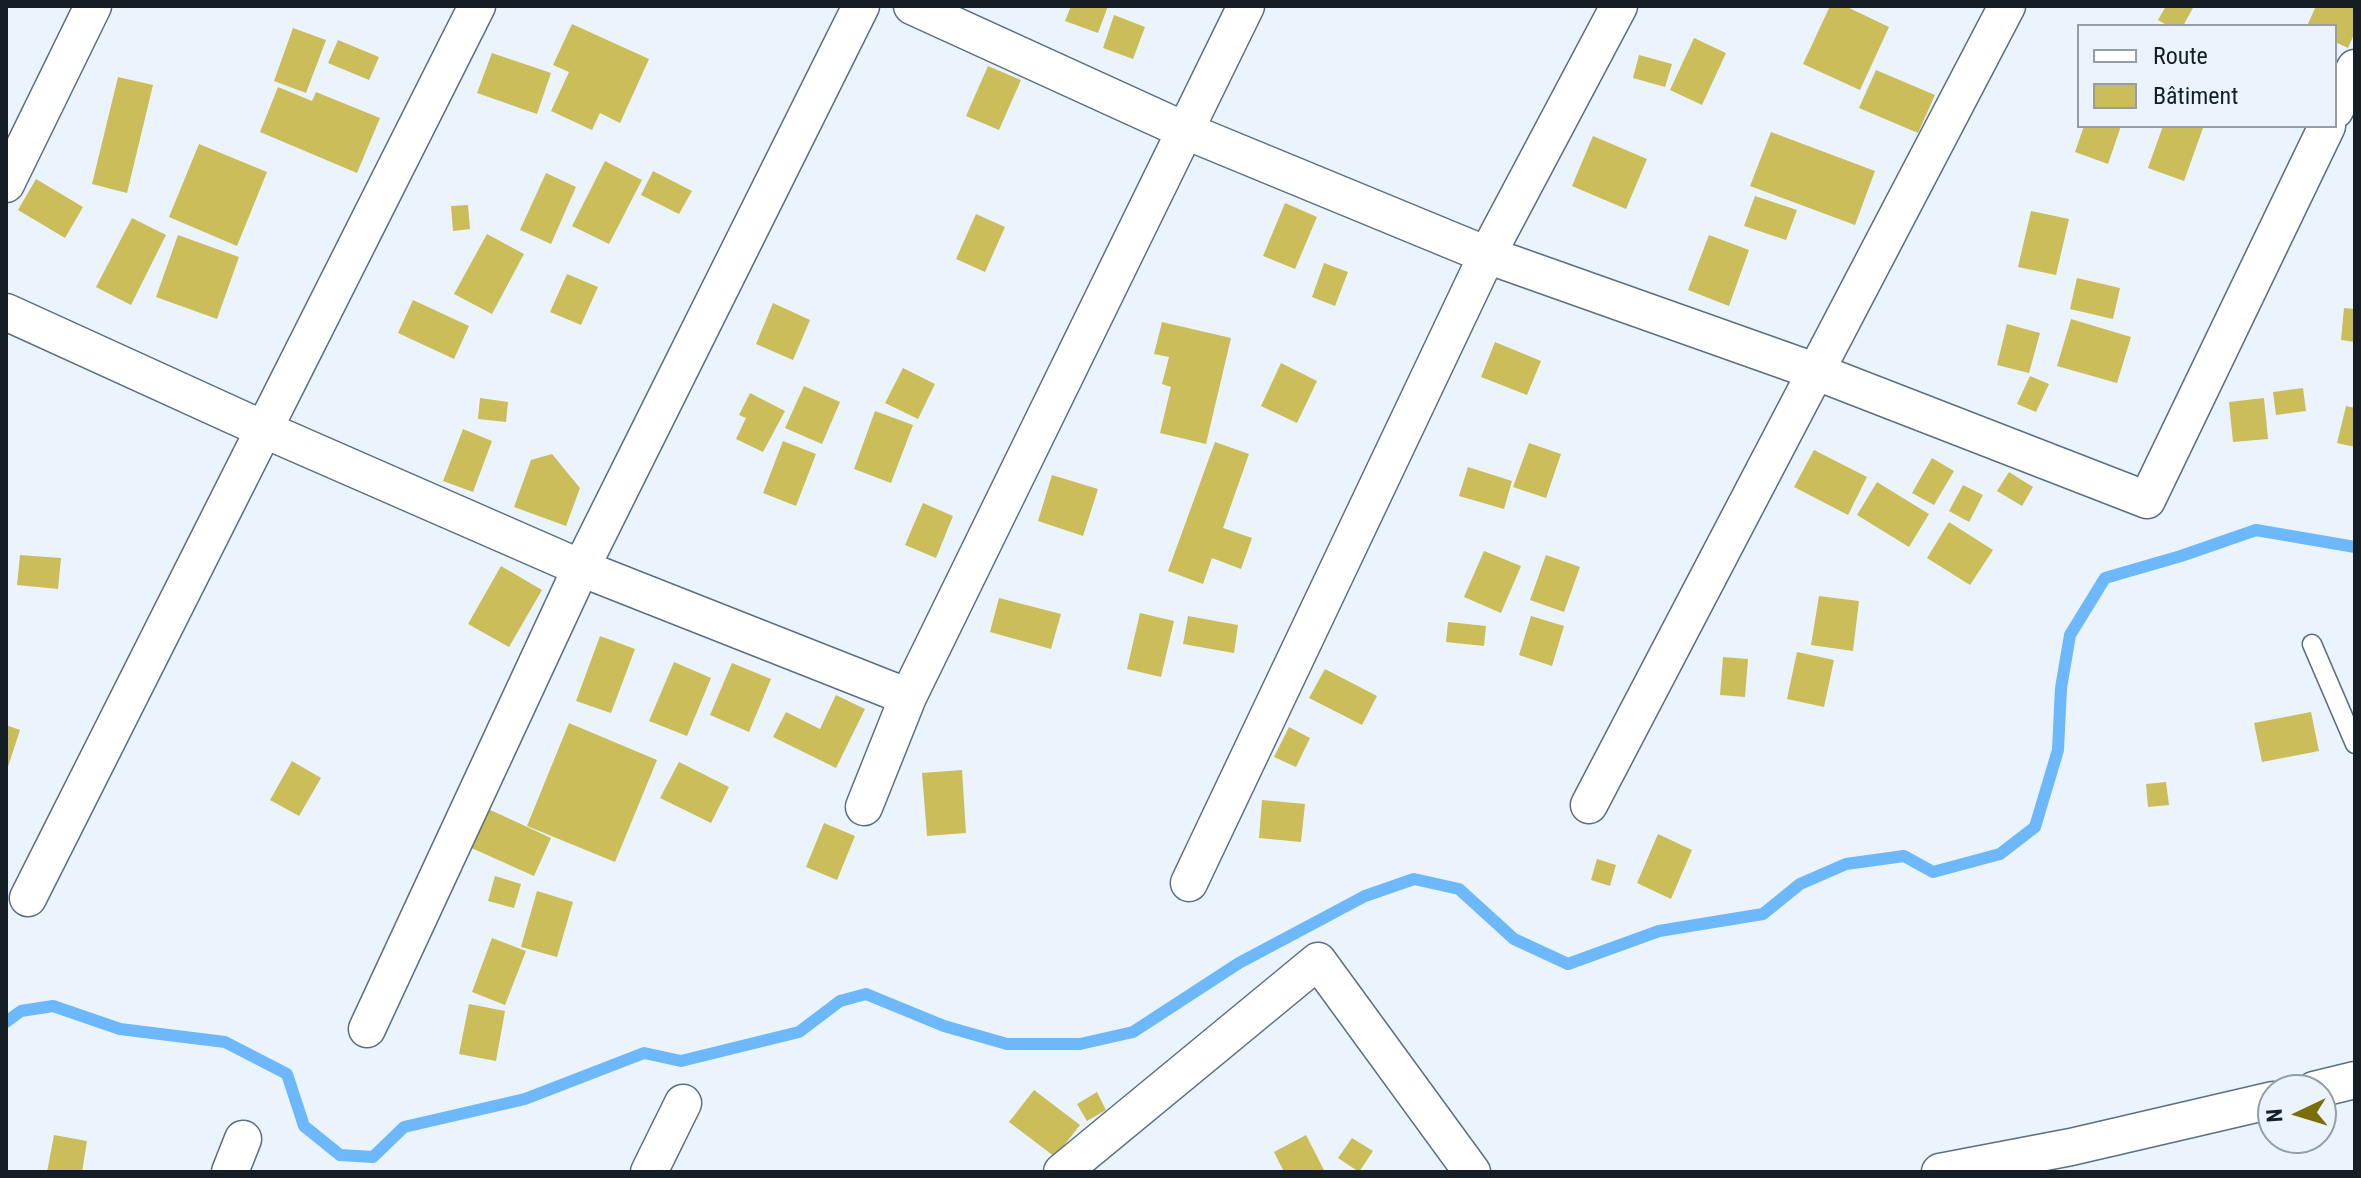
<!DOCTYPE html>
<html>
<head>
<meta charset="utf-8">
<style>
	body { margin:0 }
	#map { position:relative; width:2361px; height:1178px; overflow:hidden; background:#ebf4fd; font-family:"Roboto Condensed",sans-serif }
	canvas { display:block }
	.frame { position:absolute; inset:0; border:8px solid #151e25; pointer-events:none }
	.legend { position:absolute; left:2077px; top:24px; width:260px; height:104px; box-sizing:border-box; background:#ebf4fd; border:2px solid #959ea7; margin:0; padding:10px 14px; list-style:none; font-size:24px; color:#151e25 }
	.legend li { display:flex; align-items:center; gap:16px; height:40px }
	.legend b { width:40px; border:2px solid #959ea7 }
	.north { position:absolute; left:2257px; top:1074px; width:80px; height:80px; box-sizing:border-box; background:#ebf4fd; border:2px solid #959ea7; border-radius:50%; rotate:266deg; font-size:22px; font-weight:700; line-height:32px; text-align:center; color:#151e25 }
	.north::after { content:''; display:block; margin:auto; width:28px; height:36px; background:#796e0a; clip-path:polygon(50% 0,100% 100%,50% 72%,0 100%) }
</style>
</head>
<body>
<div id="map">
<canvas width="2361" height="1178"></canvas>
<div class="frame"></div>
<ul class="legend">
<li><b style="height:10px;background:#fff"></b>Route</li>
<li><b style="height:22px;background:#cbbd59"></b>Bâtiment</li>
</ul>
<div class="north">N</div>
</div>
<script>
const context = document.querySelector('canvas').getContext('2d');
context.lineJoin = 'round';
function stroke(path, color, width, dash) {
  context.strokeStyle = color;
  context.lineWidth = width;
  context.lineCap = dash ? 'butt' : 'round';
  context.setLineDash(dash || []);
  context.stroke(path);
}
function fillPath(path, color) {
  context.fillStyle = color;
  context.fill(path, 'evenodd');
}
const stream = new Path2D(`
	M6,1022L21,1011L53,1006L120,1029L225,1042L287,1074L304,1126L340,1155L373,1157L404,1127L525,1099L644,1053L681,1061L799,1032L840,1001L866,994L944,1026L1007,1044H1080L1133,1032L1239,963L1365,896L1414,879L1459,889L1514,939L1568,964L1659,931L1763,914L1800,884L1846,864L1904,856L1933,872L2000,854L2035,827L2058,750L2061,688L2070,635L2105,578L2181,556L2256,530L2355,547`);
const building = new Path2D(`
	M1071,6H1108L1098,33L1065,21Z
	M1830,6H1845L1889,27L1860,90L1803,64Z
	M2166,6H2194L2183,26H2168L2158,20Z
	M2316,6H2355V32L2348,48L2335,42V26H2307Z
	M1114,15L1145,27L1133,59L1103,48Z
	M572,24L649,59L620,123L600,113L592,130L551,111L569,72L553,65Z
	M293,28L326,40L306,93L274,81Z
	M1694,38L1726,53L1702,105L1670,90Z
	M338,40L379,57L369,80L328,63Z
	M492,53L551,73L537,114L477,93Z
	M1639,55L1672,64L1665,87L1633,78Z
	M988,66L1021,80L999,130L966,116Z
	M1876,70L1935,95L1918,133L1859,108Z
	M118,77L153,85L127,193L92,184Z
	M278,87L312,101L316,92L380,118L357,173L260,132Z
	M2084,126H2121L2108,164L2075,152Z
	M2163,126L2203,128L2184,181L2148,168Z
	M1771,132L1875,171L1855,225L1750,186Z
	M1593,136L1647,159L1626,209L1572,186Z
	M199,144L267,172L237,246L169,217Z
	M605,161L642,180L609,244L572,226Z
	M653,171L692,191L679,214L641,195Z
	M546,173L576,187L551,244L520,230Z
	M36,179L83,207L65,238L18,210Z
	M1755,196L1797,210L1786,240L1744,226Z
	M1285,203L1317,217L1295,269L1263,256Z
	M468,205L470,229L453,231L451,206Z
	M2031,211L2069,219L2056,275L2018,267Z
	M976,214L1005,227L985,272L956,259Z
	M132,218L166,235L131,305L96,287Z
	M487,234L524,254L492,314L454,294Z
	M178,235L239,257L217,319L156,297Z
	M1709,235L1749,250L1729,306L1688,290Z
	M1324,263L1348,272L1335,306L1312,297Z
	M567,274L598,287L581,325L550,312Z
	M2077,278L2120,288L2113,319L2070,309Z
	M413,300L469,326L454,359L398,333Z
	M773,303L810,320L793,360L756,344Z
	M2344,308L2355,309V342L2341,340Z
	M2071,319L2131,337L2117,383L2057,366Z
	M1162,322L1231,338L1206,444L1160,433L1171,387L1162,384L1169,357L1154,354Z
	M2007,324L2040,333L2029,373L1997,365Z
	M1495,342L1541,361L1527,395L1481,377Z
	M1281,363L1317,381L1297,423L1261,406Z
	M903,368L935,384L918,419L885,403Z
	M2030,376L2049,384L2036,412L2017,404Z
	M804,386L840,402L822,444L785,428Z
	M2303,388L2306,411L2276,415L2273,392Z
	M750,393L785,411L763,452L736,439L746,418L739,415Z
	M480,398L508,402L506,422L478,419Z
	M2264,398L2268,439L2233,442L2229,402Z
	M2346,406L2355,408V447L2337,443Z
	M875,411L913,425L891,483L854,469Z
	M463,429L492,441L473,492L443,481Z
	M783,441L816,454L796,506L763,493Z
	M1215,442L1249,454L1223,528L1252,538L1241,569L1212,558L1203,584L1168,571Z
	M1529,443L1561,454L1546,498L1513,487Z
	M1814,450L1867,477L1848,515L1794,487Z
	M552,454L580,488L566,526L514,507L531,460Z
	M1932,458L1954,471L1934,505L1912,493Z
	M1468,467L1512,481L1504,509L1459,496Z
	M2009,472L2033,487L2022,506L1997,491Z
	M1052,475L1098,489L1083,536L1038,521Z
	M1877,482L1929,514L1909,547L1857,515Z
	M1963,485L1983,495L1969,522L1949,511Z
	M923,503L953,516L936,558L905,545Z
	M1949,522L1993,550L1970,585L1927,558Z
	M1484,551L1521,566L1501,613L1464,597Z
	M20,555L61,558L58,589L17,585Z
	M1546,555L1580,567L1564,612L1530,600Z
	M501,566L542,590L509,647L468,624Z
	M1819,596L1859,601L1853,651L1811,645Z
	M999,598L1061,614L1051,649L990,632Z
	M1140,613L1174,621L1161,677L1127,669Z
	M1188,616L1238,625L1234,653L1183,644Z
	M1531,616L1564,626L1552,666L1519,655Z
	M1448,622L1486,626L1484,646L1446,642Z
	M600,636L635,649L611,713L576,701Z
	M1797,652L1834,660L1824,707L1787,699Z
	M1723,657L1748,659L1745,697L1720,695Z
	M674,662L711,678L687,736L649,721Z
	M732,663L771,679L749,732L710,715Z
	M1325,669L1377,696L1362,725L1309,698Z
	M836,695L865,709L836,768L773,737L786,712L820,729Z
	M2311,712L2319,751L2262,762L2254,723Z
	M569,723L657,760L615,862L527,826Z
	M6,725L20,730L7,770H6Z
	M1289,727L1310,738L1296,767L1274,757Z
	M292,761L321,778L299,816L270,800Z
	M679,762L729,787L711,823L660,798Z
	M962,770L966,833L927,836L922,773Z
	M2166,782L2169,805L2148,807L2146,784Z
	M1262,800L1305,804L1301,842L1259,838Z
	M484,807L551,838L534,876L467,846Z
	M824,823L855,836L837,880L806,867Z
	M1658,834L1692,850L1671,899L1637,883Z
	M1597,859L1616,865L1610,886L1591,880Z
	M495,876L521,884L514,908L488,901Z
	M537,891L573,902L557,957L521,947Z
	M492,938L526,951L505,1005L472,992Z
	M469,1004L505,1011L496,1061L459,1054Z
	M1034,1090L1080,1125L1055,1157L1009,1122Z
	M1097,1092L1106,1110L1087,1121L1077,1104Z
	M54,1135L87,1141L82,1172H47Z
	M1306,1135L1325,1172H1284L1274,1152Z
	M1352,1138L1373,1151L1359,1172L1338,1158Z`);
const lane = new Path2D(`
	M2312,644L2355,744`);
const street = new Path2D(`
	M912,6L1186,131L1487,255L1817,372L2147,500L2327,126
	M2335,110L2355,68
	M6,184L93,6
	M6,312L263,429L581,568L908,697
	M1589,805L2007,6
	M864,807L908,697L1246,6
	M1189,883L1487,255L1619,6
	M28,898L477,6
	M367,1029L581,568L861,6
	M2314,1090L2355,1080
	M230,1172L243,1139
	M649,1172L683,1103
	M1062,1172L1318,961L1472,1172
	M1940,1172L2071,1147L2273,1100`);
stroke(stream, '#6cb8fa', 12);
fillPath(building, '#cbbd59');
stroke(lane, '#5a6f82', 21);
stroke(street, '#5a6f82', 39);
stroke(lane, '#fff', 18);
stroke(street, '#fff', 36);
</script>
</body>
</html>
